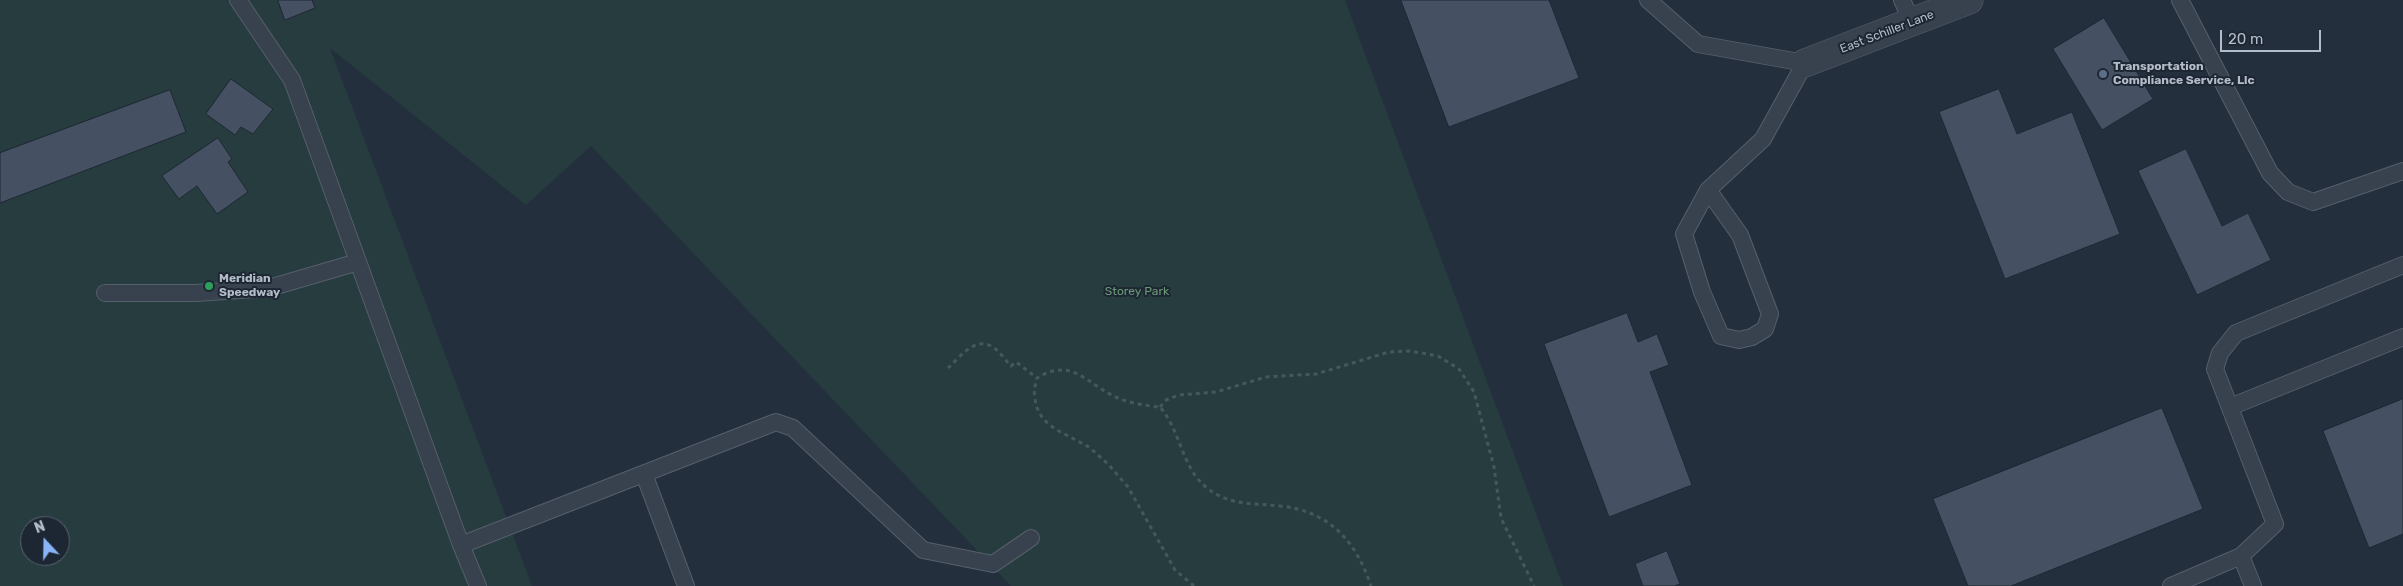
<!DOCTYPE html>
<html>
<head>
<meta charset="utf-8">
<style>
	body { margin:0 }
	#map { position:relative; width:2403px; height:586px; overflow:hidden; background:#242f3e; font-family:Rubik,sans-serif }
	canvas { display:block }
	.north { position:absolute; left:20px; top:516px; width:50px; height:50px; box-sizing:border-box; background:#1d2633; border:1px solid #59626f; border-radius:50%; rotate:339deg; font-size:14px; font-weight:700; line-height:20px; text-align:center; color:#b4bcc9 }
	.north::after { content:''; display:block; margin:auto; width:18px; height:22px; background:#8ab4f8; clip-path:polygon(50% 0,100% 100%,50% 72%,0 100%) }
	.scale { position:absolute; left:2220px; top:30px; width:101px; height:22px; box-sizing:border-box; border:2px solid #b4bcc9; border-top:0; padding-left:6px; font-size:15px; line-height:18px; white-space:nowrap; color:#b4bcc9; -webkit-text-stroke:4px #1d2633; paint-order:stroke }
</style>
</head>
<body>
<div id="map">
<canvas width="2403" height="586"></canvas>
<div class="north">N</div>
<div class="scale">20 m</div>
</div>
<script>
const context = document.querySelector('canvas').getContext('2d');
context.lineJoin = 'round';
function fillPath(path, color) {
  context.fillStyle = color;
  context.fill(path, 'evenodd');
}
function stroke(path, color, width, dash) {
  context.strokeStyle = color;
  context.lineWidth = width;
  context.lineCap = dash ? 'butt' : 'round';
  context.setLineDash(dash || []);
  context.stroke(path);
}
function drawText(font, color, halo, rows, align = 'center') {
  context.font = font + ' Rubik,sans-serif';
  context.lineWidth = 4;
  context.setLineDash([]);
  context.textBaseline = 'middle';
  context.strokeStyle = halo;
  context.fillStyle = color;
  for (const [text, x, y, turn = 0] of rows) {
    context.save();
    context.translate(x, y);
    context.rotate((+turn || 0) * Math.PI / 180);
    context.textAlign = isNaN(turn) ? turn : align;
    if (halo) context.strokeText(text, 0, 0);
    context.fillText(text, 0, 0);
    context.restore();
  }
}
const green = new Path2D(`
	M0,0H1345L1563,586H1011L591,146L526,205L330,48L532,586H0ZM30,526H60V556H30Z`);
const building = new Path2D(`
	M278,0H312L315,8L285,20Z
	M1401,0H1549L1579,78L1449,127Z
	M2104,18L2153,99L2102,130L2053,49Z
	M231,79L273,109L253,134L241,127L235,135L206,114Z
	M1999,89L2017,134L2072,112L2120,234L2005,279L1939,112Z
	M170,90L186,132L0,203V153Z
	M218,138L232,159L228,162L248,192L217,214L197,186L179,199L162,176Z
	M2186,149L2222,226L2248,213L2271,260L2197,295L2138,171Z
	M1627,313L1638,342L1657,334L1669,365L1650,372L1692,485L1609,517L1544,344Z
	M2403,399V534L2369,548L2323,431Z
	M2162,408L2203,509L2011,586H1968L1933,499Z
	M1667,551L1680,584L1674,586H1643L1635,564Z`);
const path = new Path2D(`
	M948,368C959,358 974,337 991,346C999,350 1005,360 1011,366L1016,362L1037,378
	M1160,407L1166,400L1179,395L1216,392L1266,377L1316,374L1389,352L1410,351L1438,356L1459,369L1474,392L1494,467L1501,518L1534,586
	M1194,586L1175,570L1128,487L1108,464L1089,447L1055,429L1043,419L1036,406L1034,390L1037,378C1073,356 1087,385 1118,398C1130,403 1147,406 1160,407C1181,431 1181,467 1207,488C1230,506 1253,503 1280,506C1329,511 1356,541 1371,586`);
const lane = new Path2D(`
	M238,0L292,80L461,545L478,586
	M1648,0L1698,44L1805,63L1763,139L1708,190L1684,234L1702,292L1721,336L1739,340L1752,337L1765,329L1770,314L1740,235L1708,190
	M1902,0L1912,22
	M2180,0L2270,173L2288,192L2313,202L2403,171
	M105,293H196L269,288L358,262
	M2230,407L2403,337
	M644,474L686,586
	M461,545L776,422L793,428L923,550L993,564L1031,538
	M2241,556L2275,524L2215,369L2220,353L2236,333L2403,265
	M2171,586L2241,556L2253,586`);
const street = new Path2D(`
	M1805,63L1969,0`);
const markers = [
	[2103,74,5,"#5c6f8a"],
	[209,286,5,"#2e9e5b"]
];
const streetNames = [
	["East Schiller Lane",1887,32,-21]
];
const poiNames = [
	["Transportation",2113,67],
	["Compliance Service, Llc",2113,81],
	["Meridian",219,279],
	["Speedway",219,293]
];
const parkNames = [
	["Storey Park",1137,292]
];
fillPath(green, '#263c3f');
fillPath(building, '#455162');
stroke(building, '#1f2835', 1);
stroke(lane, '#565f6c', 18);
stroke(street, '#565f6c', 29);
stroke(path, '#44595c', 3, [4, 4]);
stroke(lane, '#38414e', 16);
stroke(street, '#38414e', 28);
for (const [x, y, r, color] of markers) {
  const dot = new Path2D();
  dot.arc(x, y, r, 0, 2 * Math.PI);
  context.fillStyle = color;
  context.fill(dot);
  stroke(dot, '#1d2633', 2);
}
drawText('12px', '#b4bcc9', '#1d2633', streetNames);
drawText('bold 12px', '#b4bcc9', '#1d2633', poiNames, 'left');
drawText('12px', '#6b9a76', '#1d2633', parkNames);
</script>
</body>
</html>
